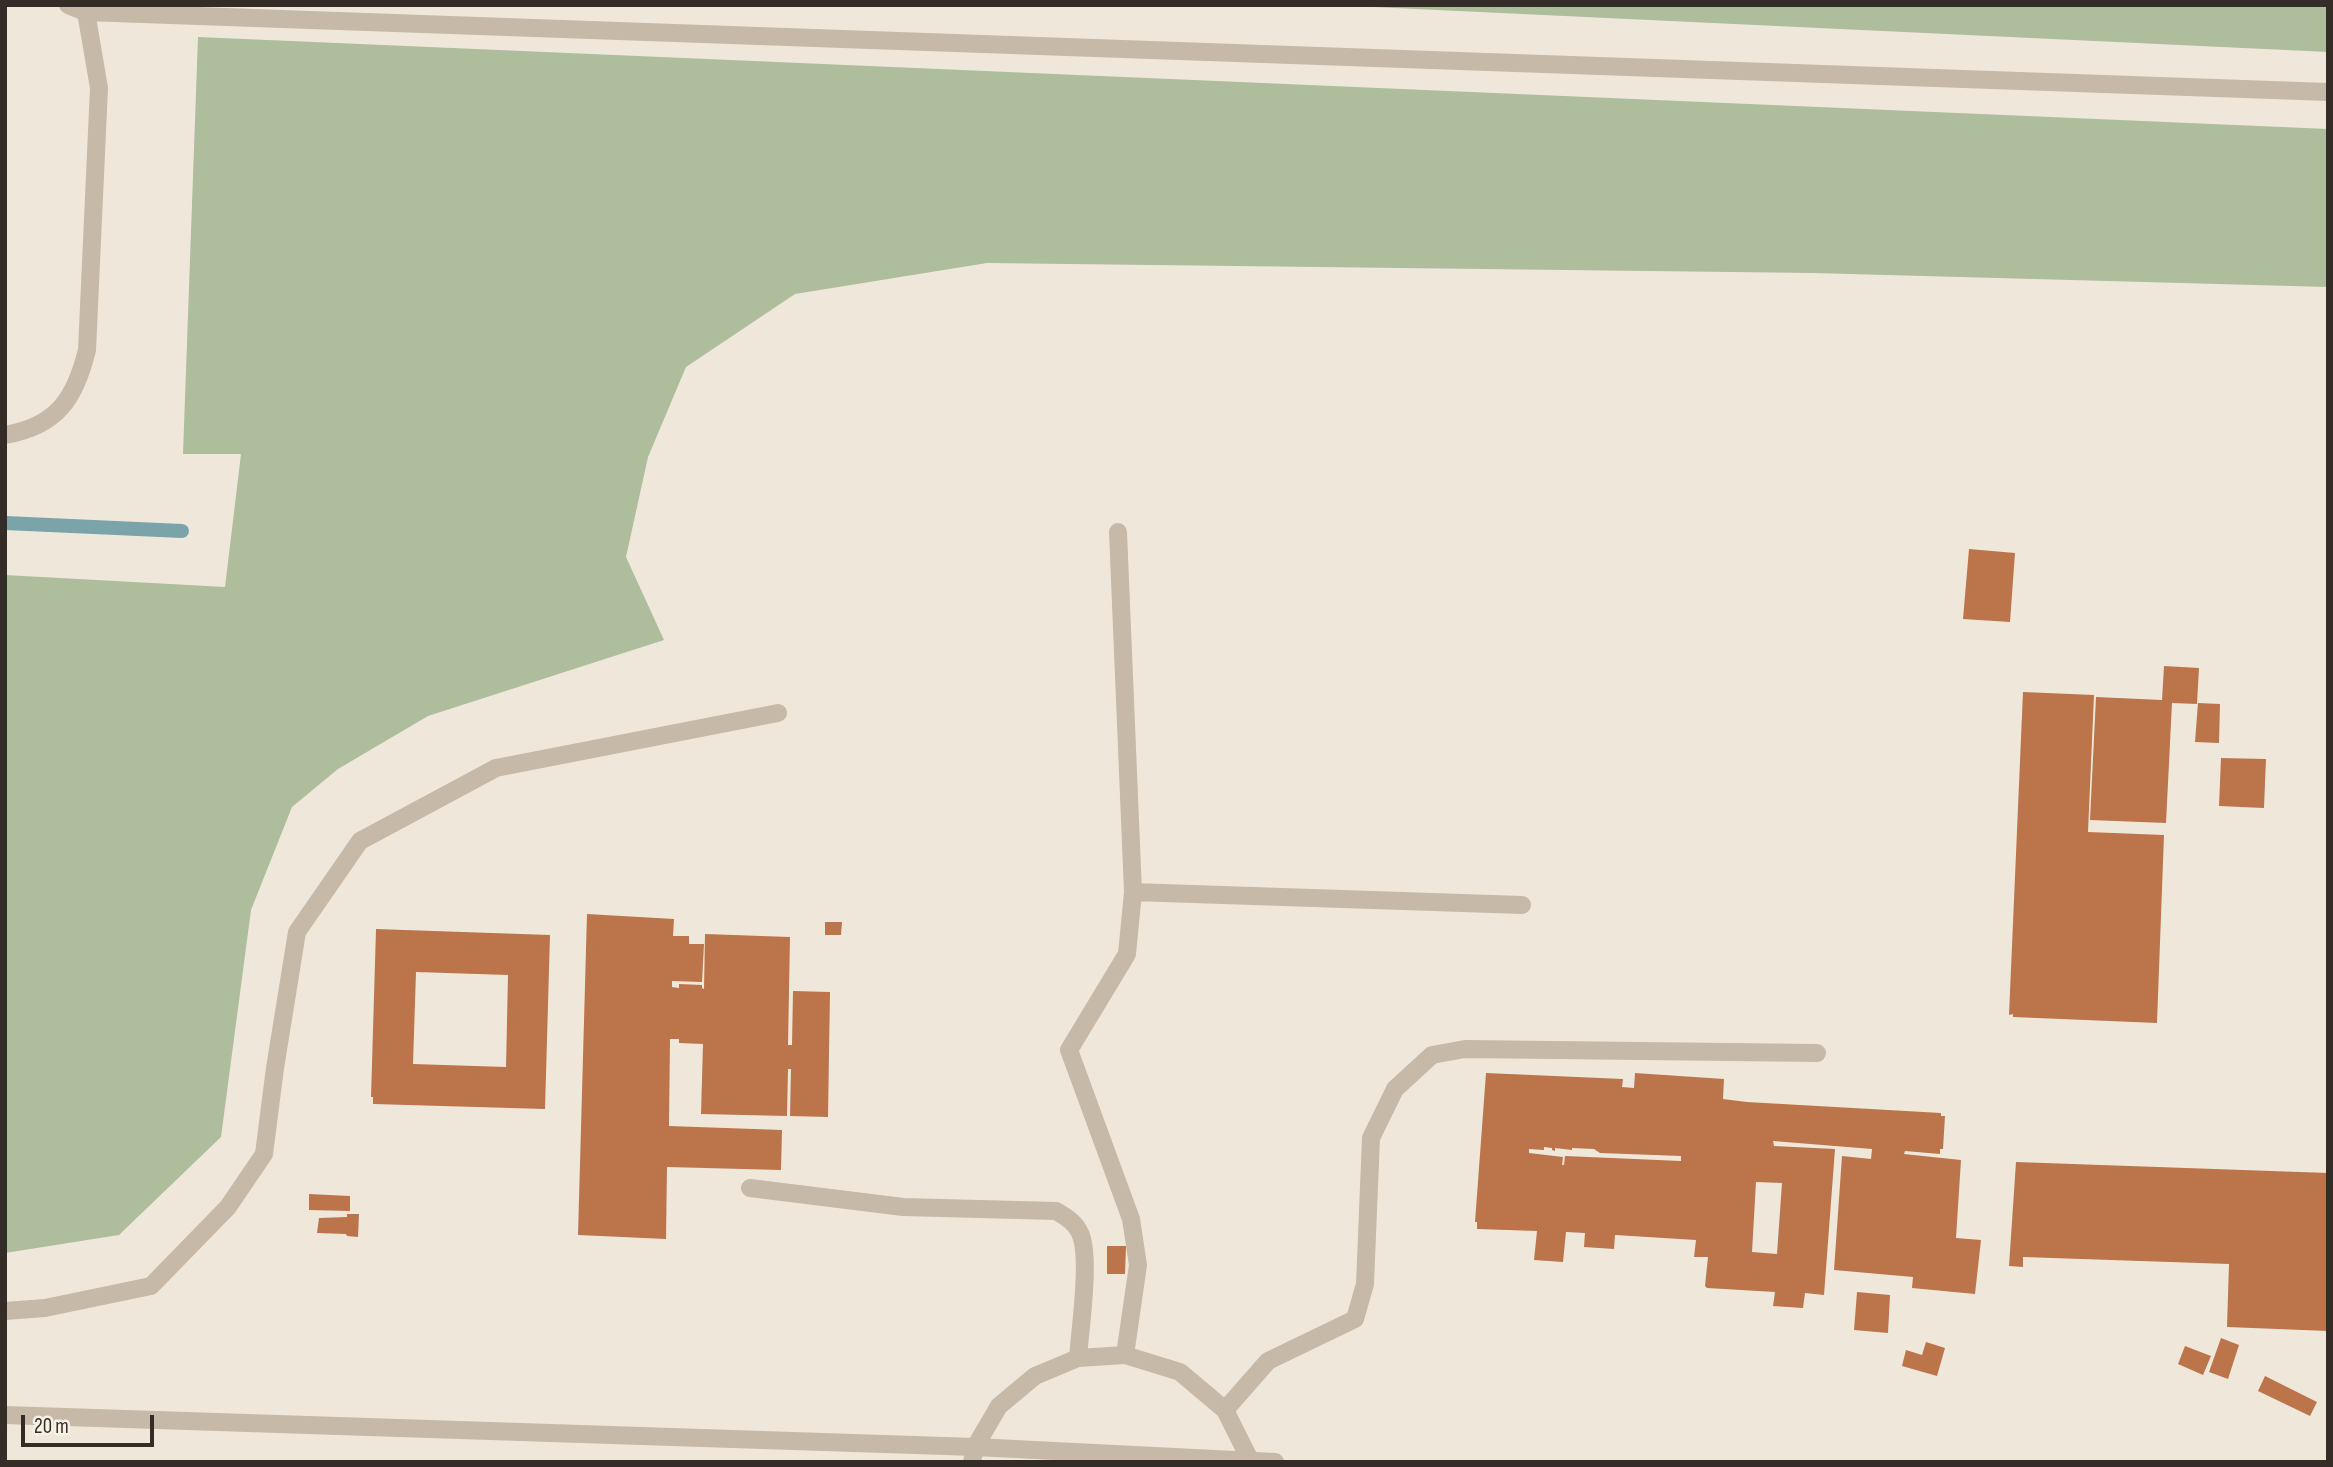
<!DOCTYPE html>
<html>
<head>
<meta charset="utf-8">
<style>
	body { margin:0 }
	#map { position:relative; width:2333px; height:1467px; overflow:hidden; background:#efe8da; font-family:"Sofia Sans Condensed",sans-serif }
	canvas { display:block }
	.frame { position:absolute; inset:0; border:7px solid #332c27; pointer-events:none }
	.scale { position:absolute; left:21px; top:1415px; width:133px; height:32px; box-sizing:border-box; border:4px solid #332c27; border-top:0; padding-left:9px; font-size:21px; line-height:24px; white-space:nowrap; color:#332c27; -webkit-text-stroke:5px #f7f1e6; paint-order:stroke }
</style>
</head>
<body>
<div id="map">
<canvas width="2333" height="1467"></canvas>
<div class="frame"></div>
<div class="scale">20 m</div>
</div>
<script>
const context = document.querySelector('canvas').getContext('2d');
context.lineJoin = 'round';
function fillPath(path, color) {
  context.fillStyle = color;
  context.fill(path, 'evenodd');
}
function stroke(path, color, width, dash) {
  context.strokeStyle = color;
  context.lineWidth = width;
  context.lineCap = dash ? 'butt' : 'round';
  context.setLineDash(dash || []);
  context.stroke(path);
}
const green = new Path2D(`
	M1331,5H2328V52Z
	M198,37L2328,129V287L1813,273L987,263L795,294L686,367L648,457L626,557L664,640L428,716L338,769L292,807L251,910L221,1137L119,1235L5,1253V575L225,587L241,454H183Z`);
const stream = new Path2D(`
	M5,523L182,531`);
const building = new Path2D(`
	M1969,549L2015,553L2010,622L1963,619Z
	M2164,666L2199,668L2197,704L2172,703L2166,823L2090,820L2096,697L2162,700Z
	M2023,692L2094,695L2088,832L2164,835L2157,1023L2013,1017V1014L2009,1015Z
	M2198,703L2220,704L2219,743L2195,742Z
	M2221,758L2266,759L2264,808L2219,806Z
	M587,914L674,919L673,936H689V944H704L702,982L672,981V987L679,988V984L702,985V988L704,989L705,934L790,937L788,1045H792L793,991L830,992L828,1117L790,1116L791,1069H788L787,1116L701,1114L703,1044L679,1043V1039H670L669,1126L782,1130L781,1170L667,1167L666,1239L578,1235Z
	M825,922H842L841,935H825Z
	M376,929L550,935L545,1109L373,1104V1097H371ZM416,972L508,975L506,1067L413,1064Z
	M1486,1073L1623,1079L1622,1087L1634,1088L1635,1073L1724,1079L1723,1099L1747,1102L1941,1113V1116H1945L1943,1149H1940V1154L1905,1151L1904,1154L1961,1160L1956,1238L1981,1240L1975,1294L1912,1288L1913,1277L1834,1270L1842,1156L1871,1159L1872,1149L1773,1141L1774,1146L1835,1149L1824,1295L1805,1293L1803,1308L1773,1306L1775,1292L1707,1288L1705,1286L1708,1257H1694L1696,1240L1615,1235L1614,1249L1584,1247L1585,1233L1566,1232L1563,1262L1534,1260L1537,1231L1477,1229V1222H1475ZM1544,1147L1552,1148V1150L1555,1151V1148L1572,1150V1148L1594,1149L1600,1153L1681,1156V1161L1565,1156L1564,1165H1562L1563,1157L1529,1153V1149L1544,1150ZM1756,1182L1782,1183L1777,1254L1752,1252Z
	M2016,1162L2328,1173V1331L2227,1327L2229,1264L2023,1257V1267L2009,1266Z
	M309,1194L350,1196V1211L309,1210Z
	M347,1214H359L358,1237L347,1236L346,1234L317,1233L319,1218L347,1217Z
	M1107,1246H1126L1125,1274H1107Z
	M1857,1292L1890,1295L1888,1333L1854,1330Z
	M2221,1338L2239,1345L2228,1379L2209,1372Z
	M1926,1342L1945,1348L1937,1376L1902,1366L1906,1350L1922,1355Z
	M2185,1346L2211,1356L2203,1375L2178,1364Z
	M2265,1376L2317,1402L2310,1416L2258,1391Z`);
const service = new Path2D(`
	M68,5L86,12L2328,92
	M5,435C57,426 75,399 87,350L99,88L86,12
	M1118,532L1133,892
	M750,1188L903,1207L1056,1211C1066,1217 1075,1222 1080,1233C1091,1256 1080,1329 1078,1358
	M5,1311L45,1308L151,1286L228,1207L264,1154L275,1068L297,932L360,841L496,768L778,713
	M1125,1355L1138,1265L1131,1219L1069,1050L1127,954L1133,892L1522,905
	M1225,1410L1268,1361L1355,1319L1365,1284L1371,1138L1395,1089L1432,1055L1465,1049L1817,1053
	M972,1462L975,1447L999,1406L1035,1376L1078,1358L1125,1355L1180,1372L1225,1410L1251,1462`);
const tertiary = new Path2D(`
	M5,1415L975,1447L1275,1462`);
fillPath(green, '#aebd9c');
stroke(stream, '#7ba3aa', 14);
fillPath(building, '#bc744b');
stroke(service, '#c6b9a7', 18);
stroke(tertiary, '#c6b9a7', 18);
</script>
</body>
</html>
